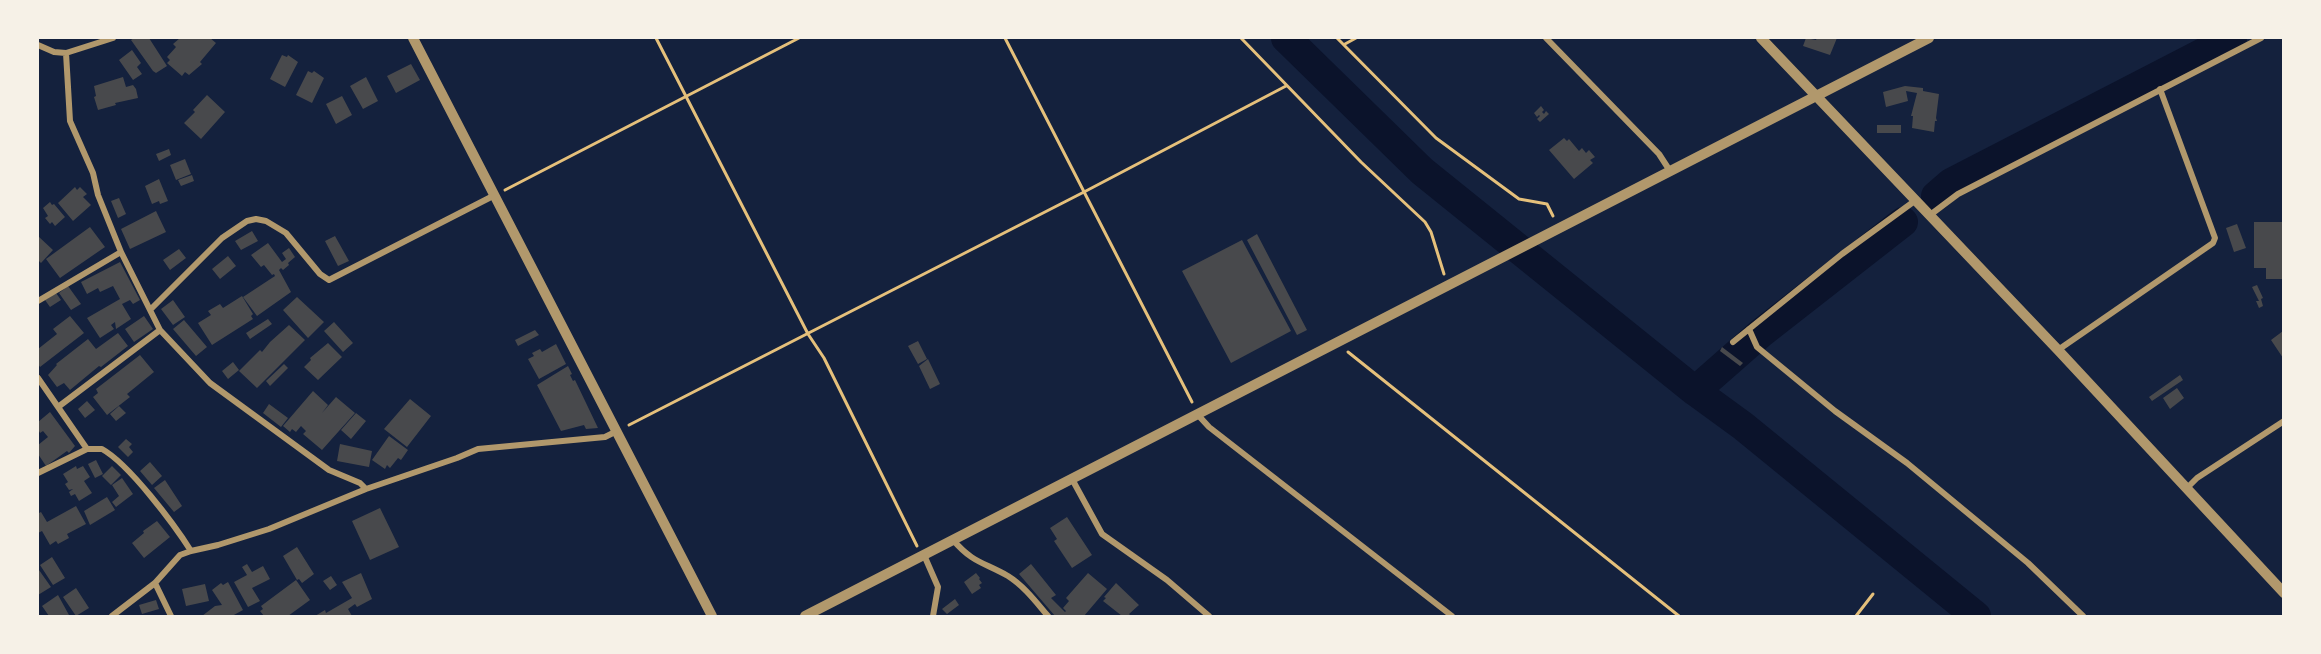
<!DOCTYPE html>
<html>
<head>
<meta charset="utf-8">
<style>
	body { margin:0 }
	#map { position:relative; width:2321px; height:654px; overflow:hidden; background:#14213d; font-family:"DM Sans",sans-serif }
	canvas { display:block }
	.frame { position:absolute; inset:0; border:39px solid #f6f1e7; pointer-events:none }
</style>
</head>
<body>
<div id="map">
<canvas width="2321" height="654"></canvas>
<div class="frame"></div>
</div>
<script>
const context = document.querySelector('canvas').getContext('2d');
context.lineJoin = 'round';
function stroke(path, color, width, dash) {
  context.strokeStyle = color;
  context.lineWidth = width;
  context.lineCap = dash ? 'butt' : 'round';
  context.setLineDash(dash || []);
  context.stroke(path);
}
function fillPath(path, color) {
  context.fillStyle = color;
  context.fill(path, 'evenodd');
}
const river = new Path2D(`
	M1286,38L1422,171L1695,391L1743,426L1976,616
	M1936,196L1951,183L2232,38
	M1695,391L1761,333L1903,222`);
const building = new Path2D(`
	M134,38H149L167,66L156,73L153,71L131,40Z
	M180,38H210L216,43L200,62L202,64L189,75L185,72L182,76L167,63L170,60L167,57L176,47L173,44Z
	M1806,38L1816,40L1817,38H1837L1830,55L1803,46Z
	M132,50L141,63L137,67L142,74L133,80L119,60Z
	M282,55L287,57L288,55L298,62L285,87L270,79Z
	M411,64L420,80L396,93L387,76Z
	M308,71L312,73L314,71L324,78L312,103L296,95Z
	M123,77L126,87L133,85L136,89L138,98L115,103L116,105L98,110L94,97L96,96L94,86Z
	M366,77L378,101L363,109L350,86Z
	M1905,86L1923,88V91L1939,94L1936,118L1937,121H1935L1934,132L1912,128L1913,116H1911L1917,93L1906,91L1908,101L1886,107L1883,92Z
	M207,95L225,112L201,139L184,123L195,112L193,110Z
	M342,96L352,115L336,124L326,104Z
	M1541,106L1544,110L1542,112L1544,114L1546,111L1549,114L1540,122L1537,119L1540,116L1539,115L1537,117L1534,113Z
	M1877,125H1901V133H1877Z
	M1564,138L1567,141L1569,139L1579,151L1582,148L1586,153L1589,150L1595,157L1590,160L1593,163L1574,179L1549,150Z
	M169,149L171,155L159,161L156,154Z
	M185,159L191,174L176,180L170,165Z
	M192,175L194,181L181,186L178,180Z
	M159,179L168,201L160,204L159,201L152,204L145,186Z
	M75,187L77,190L80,187L87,194L83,197L91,205L73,221L58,203Z
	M119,198L126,214L118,218L111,201Z
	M50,202L52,205L54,204L65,217L55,226L52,222L50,224L45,218L48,216L43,208Z
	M156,211L166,232L130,249L121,229Z
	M2254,222H2283V279H2266V268H2254Z
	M2237,224L2246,248L2234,252L2226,228Z
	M90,227L105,247L60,278L46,259Z
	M252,231L258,241L241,250L235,241Z
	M1257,234L1307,330L1297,335L1247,240Z
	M38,236L53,250L41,263L38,260Z
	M335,236L349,261L338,266L325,241Z
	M1242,240L1291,331L1231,363L1182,271Z
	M268,243L282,262L286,259L282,253L289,248L295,257L288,263L289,265L283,270L281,268L279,270L291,292L257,316L243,297L275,276L274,274L272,275L264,265L261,267L251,255Z
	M179,249L186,258L170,270L163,260Z
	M228,256L236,266L220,279L212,269Z
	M120,262L140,300L133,304L130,300L122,304L131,319L116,329L115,322L111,325L114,329L100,338L87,318L120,299L113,286L100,292L98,288L87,294L81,282Z
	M2257,285L2263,298L2261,299L2263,306L2259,308L2256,301H2259L2252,287Z
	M68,286L81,304L71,310L59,293Z
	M56,293L61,300L50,307L45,300Z
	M242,296L253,314L251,316L253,319L212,345L198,323L211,315L208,311L220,304L223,308Z
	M297,297L324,322L308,338L283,310Z
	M173,300L185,317L173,325L161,309Z
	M70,316L84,333L40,367L38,364V349L57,334L53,329Z
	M144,316L153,329L134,342L125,329Z
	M268,319L272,324L250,339L246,333Z
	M184,320L207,347L196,356L173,329Z
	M334,322L353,343L343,352L324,331Z
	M289,325L305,340L257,388L239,371L260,350L262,352L270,342Z
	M535,330L539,335L518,346L515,340Z
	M2283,331V358L2271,340Z
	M118,333L128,346L101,367L99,366L70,390L64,383L57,387L48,375L57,365L56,364L88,339L96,349Z
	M918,341L927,359L918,364L908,346Z
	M328,343L342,357L318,380L304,367L311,360L310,358Z
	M556,344L566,364L539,379L528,359L534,356L532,353L540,349L542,352Z
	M1722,347L1743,363L1740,366L1720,351Z
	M140,355L154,372L127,394L130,397L107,415L93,397L98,393L96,389Z
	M928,359L940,384L930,389L919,366Z
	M233,362L239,370L228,379L222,371Z
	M284,364L288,368L270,386L266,381Z
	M568,366L572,374L570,375L573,381L575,380L598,428L586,429L584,425L561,431L537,385Z
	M2180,375L2183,380L2152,401L2149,397Z
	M2177,388L2184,398L2170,409L2163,398Z
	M313,391L328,405L322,413L336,397L355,413L322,450L303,434L306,431L301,426L296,432L292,429L290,432L283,426Z
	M410,399L431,416L407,447L384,429Z
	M87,401L95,410L85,418L78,409Z
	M269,404L288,418L281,427L263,413Z
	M119,406L126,413L116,421L110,414Z
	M50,412L75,446L69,453L67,451L46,466L38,454V445L48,437L43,431L40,433L38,429V422Z
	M356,413L366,421L351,439L341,430Z
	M389,436L408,450L401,460L398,458L390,468L387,465L385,469L372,460Z
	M126,439L132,444L129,447L133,452L128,457L118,447Z
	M340,444L372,451L369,467L337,461Z
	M96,460L103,474L95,478L88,464Z
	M150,462L162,476L152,485L140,471Z
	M76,466L77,469L83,466L90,477L84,481L92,493L79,501L75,494L71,496L69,492L73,489L69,490L65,484L68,482L63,474Z
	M112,466L121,475L111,485L102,476Z
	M122,478L133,494L116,507L112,502L119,496L112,485Z
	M165,480L182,506L174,512L154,488Z
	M107,497L115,510L90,525L84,511Z
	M76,506L86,524L67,534L69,538L58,544L56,541L50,545L42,531L38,533V510L39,513L41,512L47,522Z
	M380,508L399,547L370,560L352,521Z
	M1067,517L1092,555L1072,568L1054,541L1057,539L1050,528Z
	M157,521L170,537L144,558L132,543L144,533L143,531Z
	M297,547L314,574L302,583L299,579L297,580L283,556Z
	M52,557L65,578L53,585L40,565Z
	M247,564L252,572L263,566L270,579L252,588L260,601L248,607L234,582L247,575L242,567Z
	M1031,564L1056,595L1051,598L1065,612L1066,611L1063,608L1069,601L1066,598L1088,573L1107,589L1084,616H1055L1019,574Z
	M39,570L51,587L38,595V571Z
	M361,573L372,599L357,607L355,604L348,609L352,616H315L325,610L326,613L352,598L342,582Z
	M976,573L980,578L979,579L982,583L979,585L981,588L972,594L964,582Z
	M331,576L337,585L330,590L323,581Z
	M296,580L310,600L288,616H264L260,611L263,609L261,606Z
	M228,582L243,610L232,616L229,615L228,616H202L215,606L222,605L212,590L221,583L223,585Z
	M1116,583L1139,605L1129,614L1131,616H1122L1103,601L1106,598L1104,597Z
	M205,584L209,601L186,606L182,589Z
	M76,588L89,608L76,616L63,597Z
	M58,595L69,615L49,616L42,606Z
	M955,599L959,605L947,614L942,609Z
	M156,600L159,609L142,614L139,605Z`);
const path = new Path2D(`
	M656,38L808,334L824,358L917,546
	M1005,38L1192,402
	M1241,38L1361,162L1425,222L1431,232L1444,274
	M1337,38L1436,138L1519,199L1547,204L1553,216
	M1345,44L1356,38
	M505,190L799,38
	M1348,352L1679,616
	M629,425L1084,192L1286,86
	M1856,616L1873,594`);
const minor = new Path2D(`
	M1546,38L1659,154L1670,171
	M38,45L54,52L66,53L70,121L93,173L98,195L121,252L160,330L210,383L329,470L360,483L366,489
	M66,53L113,38
	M1930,215L1958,194L2261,38
	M38,301L121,252
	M151,309L222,238L247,221L256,219L266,221L286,233L320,274L329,280L495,195
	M1749,329L1757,347L1835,411L1907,463L2028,563L2083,616
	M1733,342L1842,254L1916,200
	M2058,350L2213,243L2215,238L2160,89
	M38,378L87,449H102C129,464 174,524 191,551
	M58,407L160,330
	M1198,415L1209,427L1452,616
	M38,473L87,449
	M1072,479L1102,534L1167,580L1209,616
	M2187,488L2197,478L2284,421
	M953,540C973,563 983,562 1008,576C1024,586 1036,602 1048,616
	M924,555L938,587L933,616
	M155,583L171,616
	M112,616L155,583L180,555L191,551L218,545L269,529L366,489L457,458L478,449L605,437L617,431`);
const tertiary = new Path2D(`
	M413,38L712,616
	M1761,38L2058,350L2284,593
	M805,616L1929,38`);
stroke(river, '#0b132b', 30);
fillPath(building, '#48494c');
stroke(path, '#e5c07b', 3);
stroke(minor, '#b1986c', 6);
stroke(tertiary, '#b1986c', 10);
</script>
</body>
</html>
